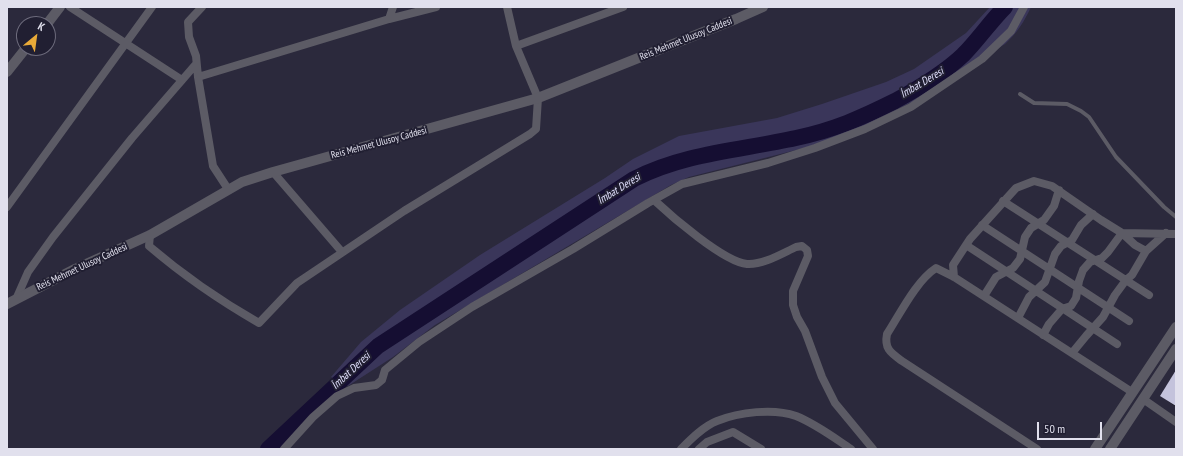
<!DOCTYPE html>
<html>
<head>
<meta charset="utf-8">
<style>
	body { margin:0 }
	#map { position:relative; width:1183px; height:456px; overflow:hidden; background:#2b293c; font-family:"PT Sans Narrow",sans-serif }
	canvas { display:block }
	.frame { position:absolute; inset:0; border:8px solid #e1e0ed; pointer-events:none }
	.north { position:absolute; left:16px; top:16px; width:40px; height:40px; box-sizing:border-box; background:#211f32; border:1px solid #6e6c7d; border-radius:50%; rotate:29deg; font-size:11px; font-weight:700; line-height:16px; text-align:center; color:#e1e0ed }
	.north::after { content:''; display:block; margin:auto; width:14px; height:18px; background:#e9aa38; clip-path:polygon(50% 0,100% 100%,50% 72%,0 100%) }
	.scale { position:absolute; left:1037px; top:422px; width:65px; height:18px; box-sizing:border-box; border:2px solid #e1e0ed; border-top:0; padding-left:5px; font-size:12px; line-height:14px; white-space:nowrap; color:#e1e0ed; -webkit-text-stroke:3px #211f32; paint-order:stroke }
</style>
</head>
<body>
<div id="map">
<canvas width="1183" height="456"></canvas>
<div class="frame"></div>
<div class="north">K</div>
<div class="scale">50 m</div>
</div>
<script>
const context = document.querySelector('canvas').getContext('2d');
context.lineJoin = 'round';
function fillPath(path, color) {
  context.fillStyle = color;
  context.fill(path, 'evenodd');
}
function stroke(path, color, width, dash) {
  context.strokeStyle = color;
  context.lineWidth = width;
  context.lineCap = dash ? 'butt' : 'round';
  context.setLineDash(dash || []);
  context.stroke(path);
}
function drawText(font, color, halo, rows, align = 'center') {
  context.font = font + ' "PT Sans Narrow",sans-serif';
  context.lineWidth = 4;
  context.setLineDash([]);
  context.textBaseline = 'middle';
  context.strokeStyle = halo;
  context.fillStyle = color;
  for (const [text, x, y, turn = 0] of rows) {
    context.save();
    context.translate(x, y);
    context.rotate((+turn || 0) * Math.PI / 180);
    context.textAlign = isNaN(turn) ? turn : align;
    if (halo) context.strokeText(text, 0, 0);
    context.fillText(text, 0, 0);
    context.restore();
  }
}
const green = new Path2D(`
	M990,7H1031C1024,22 1017,33 1005,44L912,102L864,126L824,143L689,177L671,185L435,325L393,357L348,386L331,377L361,342L400,310L480,255L605,178L633,159L679,136L777,118L822,104L886,82L914,69L966,33Z`);
const shadow = new Path2D(`
	M1176,376V407L1161,396Z`);
const river = new Path2D(`
	M268,449L378,346L634,179C684,153 742,150 796,138C834,130 861,118 895,101C919,88 943,74 963,55C978,40 990,22 1005,7`);
const building = new Path2D(`
	M1176,370V406L1160,396Z`);
const service = new Path2D(`
	M1020,94L1034,103L1067,104L1081,111L1089,117L1116,157L1164,207L1176,217`);
const minor = new Path2D(`
	M70,7L182,80
	M202,7L188,22L189,37L196,56L198,77L213,166L228,189
	M389,19L393,7
	M516,46L623,7
	M198,77L389,19L436,7
	M273,172L342,252
	M654,200C671,216 724,262 747,264C763,265 781,254 796,247L802,246L807,250L808,256L793,291V305L797,317L805,331L822,377L835,403L873,449
	M1003,201L1149,295
	M7,207L152,7
	M982,225L1129,321
	M150,235L149,246C184,276 219,300 259,323L297,283L404,211L530,134L536,129L538,98L516,46L507,7
	M966,245L1117,344
	M954,277L953,265L970,239L1016,188L1034,181L1052,186L1101,220L1122,233L1176,234
	M984,296L996,277L1013,268L1020,259L1025,237L1031,228L1044,220L1054,206L1059,190
	M17,297L28,272L53,237L132,138L196,64
	M1018,318L1029,297L1045,282L1055,254L1061,246L1072,240L1081,225L1093,214
	M1043,335L1049,324L1062,309L1071,306L1076,298L1079,281L1083,270L1090,262L1102,258L1108,252L1122,233L1135,245L1146,251
	M1072,353L1086,336L1103,317L1115,295L1126,280L1132,275L1146,251L1166,233
	M1143,399L1176,422
	M284,449L313,417L337,396L354,388L376,385L382,380L385,370L419,342L472,307L573,249L648,203L682,184L768,163L815,148L865,129L911,107L982,59L1011,31L1024,7
	M681,449C691,439 704,426 717,421C739,412 774,408 796,416C816,424 833,437 851,449
	M699,449L707,442L733,432L761,449
	M1037,449L902,361C891,353 884,349 887,334C900,314 916,281 936,268L954,277L1132,392`);
const tertiary = new Path2D(`
	M47,24L60,7
	M7,72L26,48
	M7,304L75,269L150,235L242,182L273,172L538,98L736,19L763,7
	M1095,449L1176,327
	M1110,449L1176,349`);
const streetNames = [
	["Reis Mehmet Ulusoy Caddesi",686,39,-22],
	["Reis Mehmet Ulusoy Caddesi",379,143,-15],
	["Reis Mehmet Ulusoy Caddesi",82,267,-25]
];
const waterNames = [
	["İmbat Deresi",922,83,-31],
	["İmbat Deresi",619,189,-32],
	["İmbat Deresi",351,371,-43]
];
fillPath(green, '#3a365a');
fillPath(shadow, '#0007');
stroke(river, '#150e32', 16);
fillPath(building, '#c4c3dc');
stroke(service, '#5c5b65', 4);
stroke(minor, '#5c5b65', 8);
stroke(tertiary, '#5c5b65', 10);
drawText('10px', '#e1e0ed', '#211f32', streetNames);
drawText('italic 11px', '#e1e0fd', '#211f32', waterNames);
</script>
</body>
</html>
